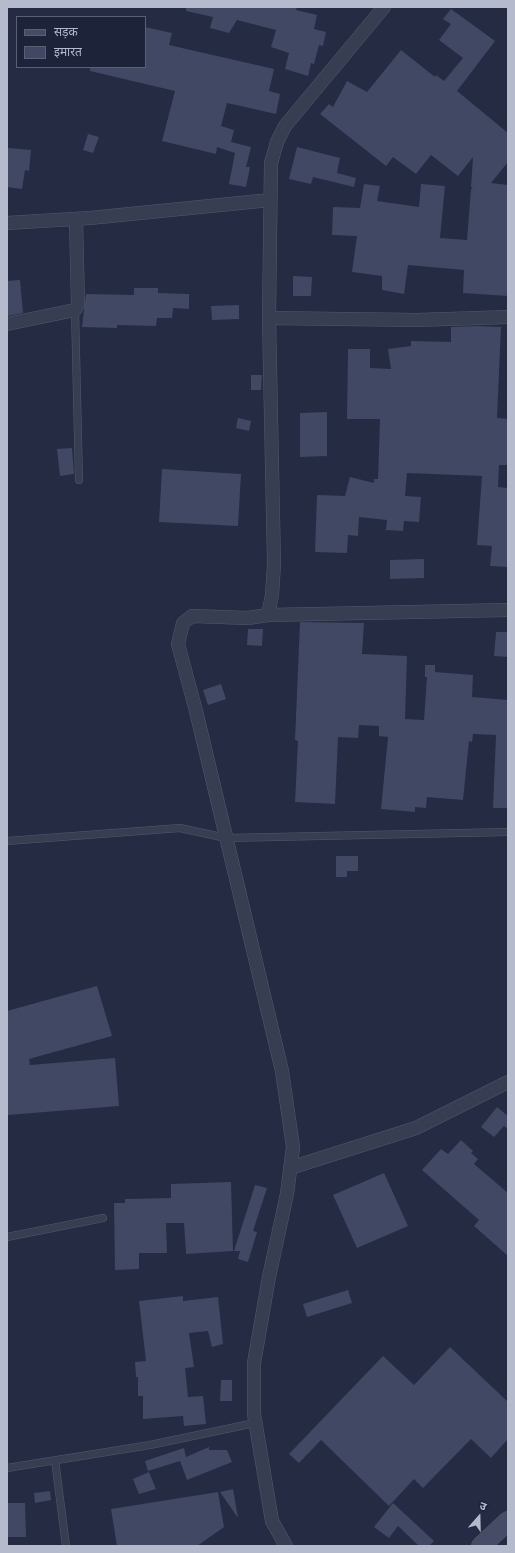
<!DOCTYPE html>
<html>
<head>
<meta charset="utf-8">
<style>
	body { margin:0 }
	#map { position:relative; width:515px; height:1553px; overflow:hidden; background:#242b43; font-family:Jost,"Noto Sans Devanagari",sans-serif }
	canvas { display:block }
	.frame { position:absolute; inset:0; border:8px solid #b5bacc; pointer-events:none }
	.legend { position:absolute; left:16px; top:16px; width:130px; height:52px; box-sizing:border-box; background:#1d2338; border:1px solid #5a5f73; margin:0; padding:5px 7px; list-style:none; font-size:12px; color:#b5bacc }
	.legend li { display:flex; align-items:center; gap:8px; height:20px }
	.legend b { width:20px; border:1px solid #5a5f73 }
	.north { position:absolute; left:459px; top:1497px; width:40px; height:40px; -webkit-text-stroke:3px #1d2338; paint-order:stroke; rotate:20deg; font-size:11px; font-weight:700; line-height:16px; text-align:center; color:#b5bacc }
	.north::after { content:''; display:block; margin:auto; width:14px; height:18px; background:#b5bacc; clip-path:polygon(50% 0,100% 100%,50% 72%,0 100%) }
</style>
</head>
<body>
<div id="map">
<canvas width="515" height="1553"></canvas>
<div class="frame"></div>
<ul class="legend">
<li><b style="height:5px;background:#464c66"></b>सड़क</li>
<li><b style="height:11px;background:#404863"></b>इमारत</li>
</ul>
<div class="north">उ</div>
</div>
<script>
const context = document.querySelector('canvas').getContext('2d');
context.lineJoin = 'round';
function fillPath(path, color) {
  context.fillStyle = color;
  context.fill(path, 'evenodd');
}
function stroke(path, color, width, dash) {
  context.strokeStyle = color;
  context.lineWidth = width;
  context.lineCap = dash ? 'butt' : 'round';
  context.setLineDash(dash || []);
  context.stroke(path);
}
const building = new Path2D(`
	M186,7H297L296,10L317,15L314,29L326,32L323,46L319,45L314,64L311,63L308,76L285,69L289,53L271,47L276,30L237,20L229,33L210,28L213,17L186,11Z
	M451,9L495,41L457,91L508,133V162L491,183L508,185V296L463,293L464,270L408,265L404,294L382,290V276L352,272L357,236L332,235L333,207L360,208L364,184L380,186L377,201L419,207L421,184L445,186L440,238L467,240L471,189H473L471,187L473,157L458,176L431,155L416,174L393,157L386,166L320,114L329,104L333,107L347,81L367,92L401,50L435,77L436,75L444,81L463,58L439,40L451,24L443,19Z
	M145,27L172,33L169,45L274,69L269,91L280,94L276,114L227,103L221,126L234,130L231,142L251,147L246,167H250L246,187L229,184L235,153L217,147L216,154L162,141L175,91L90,71V67H145Z
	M88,134L99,137L93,153L83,150Z
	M297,147L340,158L337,173L356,178L354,187L313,177L311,184L289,179Z
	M8,148L31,150L29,171L25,170L22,189L7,187Z
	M293,276L312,277L311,296H293Z
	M20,280L23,313L7,316V281Z
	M134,288H158V293L189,294V309L173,308L172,318H157L156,326L117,325V328L82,327L86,294L134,295Z
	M239,305V319L212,320L211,306Z
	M476,326L501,327L497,418L508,419V465H499L498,487L508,488V567L490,566L492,546L477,545L482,476L407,473L405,496L421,497L419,522L404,521L403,531L386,530L387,520L359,517L358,536L348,535L347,553L315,552L317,495L345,496L350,477L374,483V479H378L380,419H347L348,349H370V368L391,369L388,349L411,346V341L451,342V327Z
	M251,375H262L261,390H251Z
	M327,412V456L300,457V413Z
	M238,418L251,421L249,431L236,428Z
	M72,448L74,474L60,476L57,449Z
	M162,469L241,474L238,526L159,522Z
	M424,559V578L390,579V560Z
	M300,622L364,623L362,654L407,656L405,719L424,720L427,677H425V665H435V672L473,675L472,697L508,700V808H493L496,735L473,734L472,742L469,741L463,800L427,797L426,808L415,807V812L381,809L388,737L379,736V726L359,725L358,738L338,737L335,804L295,802L298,741L295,740Z
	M248,629H263L262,646L247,645Z
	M496,632H508V657L494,656Z
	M221,684L226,699L208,705L203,690Z
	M336,856H358V871H347V877H336Z
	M97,986L112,1036L29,1059L30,1065L115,1058L119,1106L8,1115L7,1011Z
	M497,1107L508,1116V1129L504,1126L494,1137L481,1127Z
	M461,1140L473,1151L471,1153L478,1159L474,1164L508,1193V1256L474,1226L479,1220L422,1170L441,1149L448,1154Z
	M384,1173L408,1226L357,1248L333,1195Z
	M231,1182L233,1251L186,1254L184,1223H166L167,1253H139V1269L115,1270L114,1203H125V1199L171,1198V1184Z
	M255,1185L267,1188L253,1231L257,1232L248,1262L238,1259L240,1251H234Z
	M348,1290L352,1303L307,1317L303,1304Z
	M183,1296V1301L218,1297L223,1344L212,1347L208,1331L189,1333L194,1367L185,1368L188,1397L203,1396L206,1424L184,1426L183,1416L143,1419V1396H138V1377H136L135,1362L146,1361L139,1301Z
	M450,1347L508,1402V1439L491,1458L471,1439L423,1488L414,1479L389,1506L321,1440L299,1463L289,1454L383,1356L414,1385Z
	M221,1380H232V1401H220Z
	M209,1447V1450H227L232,1462L187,1480L180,1461L148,1471L145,1461L184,1448L186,1457Z
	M149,1472L156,1489L139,1494L133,1479Z
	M233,1489L238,1518L220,1492Z
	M50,1491L51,1500L35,1503L34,1493Z
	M218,1492L224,1527L197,1546H117L111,1509Z
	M7,1503H25L26,1537H7Z
	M393,1503L434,1541L429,1546H419L398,1526L389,1538L374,1527Z`);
const lane = new Path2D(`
	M75,310L79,480
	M7,841L180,828L226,838L508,832
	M7,1237L103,1218
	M55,1460L66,1546
	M7,1468L150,1445L255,1423`);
const street = new Path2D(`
	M7,223L90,218L270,200
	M269,318L417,320L508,317
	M7,324L75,310L78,305L76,219
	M268,615L508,610
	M290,1168L416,1128L508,1082
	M286,1546L272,1521L254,1414V1363L269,1277L287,1194L293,1147L282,1071L196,711L178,644L183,623L192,616L248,618L268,615L272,595L274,564L269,318L271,163L277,142L285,126L384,7`);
const secondary = new Path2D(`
	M481,1546L508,1521`);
fillPath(building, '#404863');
stroke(lane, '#53596c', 8);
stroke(street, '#53596c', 14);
stroke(secondary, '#53596c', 20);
stroke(lane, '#383e52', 7);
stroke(street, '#383e52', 13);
stroke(secondary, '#464c66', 19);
</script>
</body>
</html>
